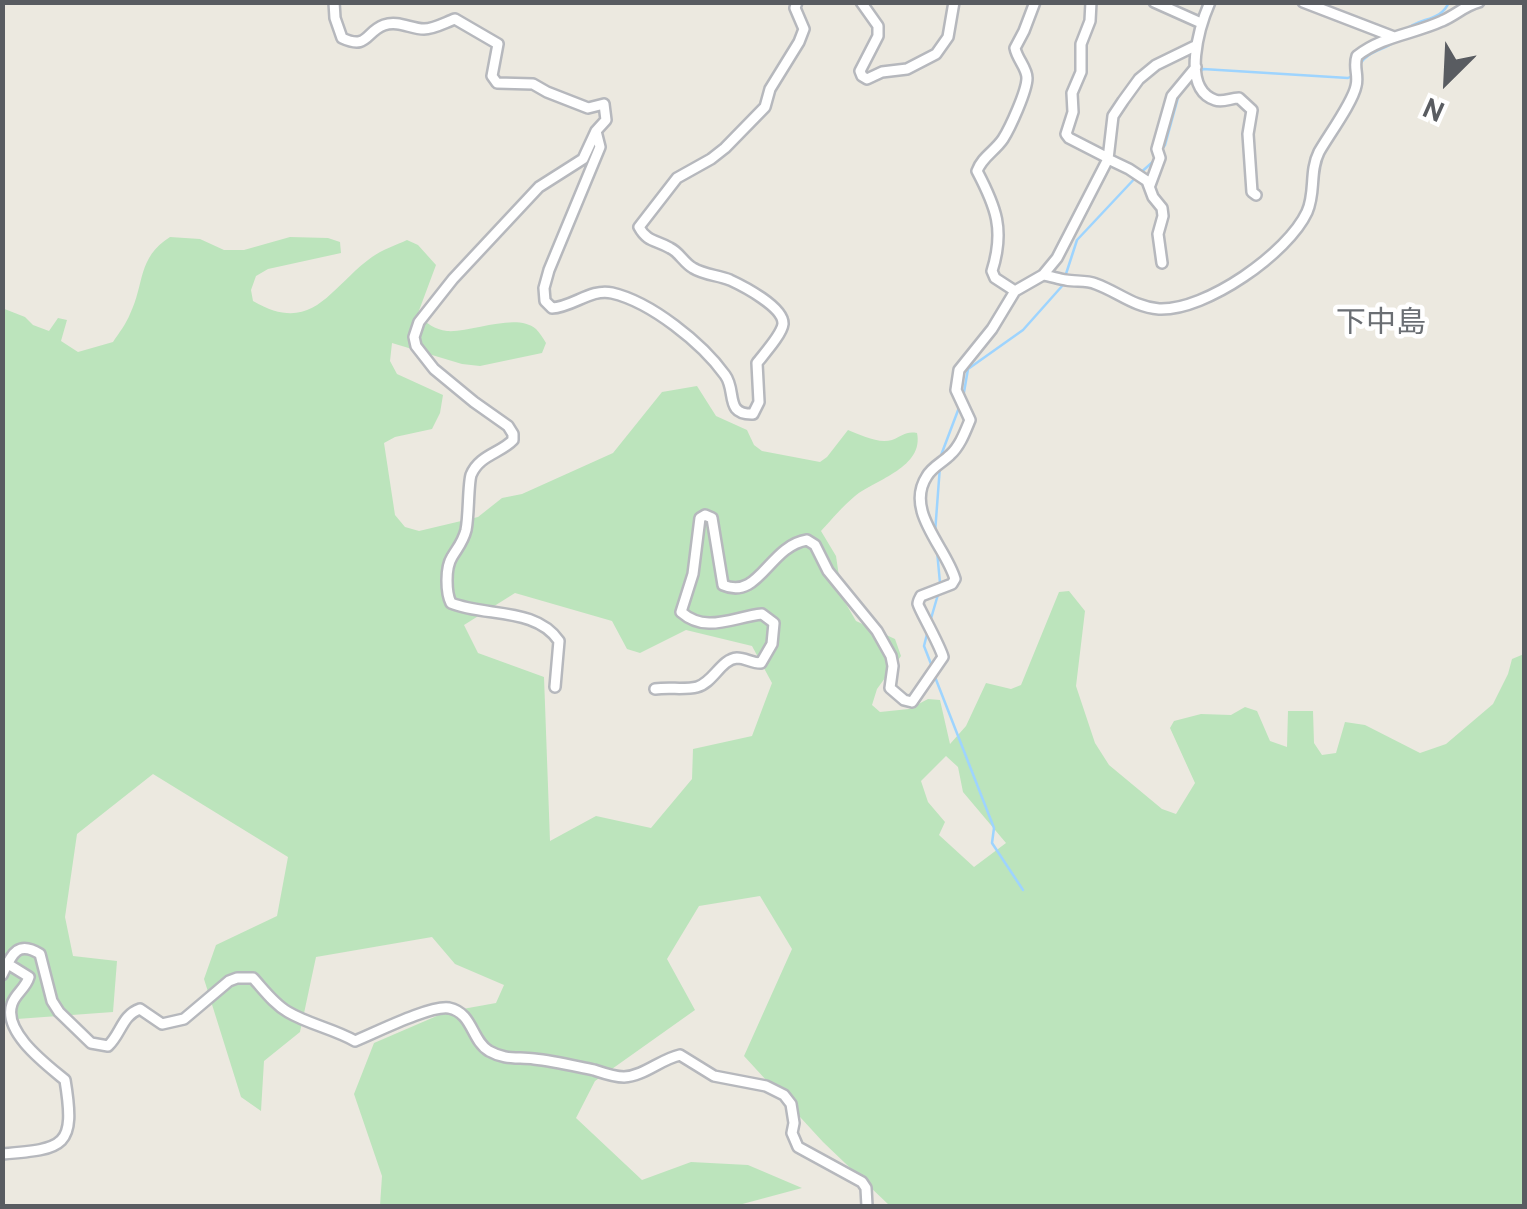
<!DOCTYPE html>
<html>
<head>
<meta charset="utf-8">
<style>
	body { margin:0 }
	#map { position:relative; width:1527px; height:1209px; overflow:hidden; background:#ece9e0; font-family:Overpass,sans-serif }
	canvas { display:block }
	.frame { position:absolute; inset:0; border:5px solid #595c61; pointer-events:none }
	.north { position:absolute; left:1397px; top:30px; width:100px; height:100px; -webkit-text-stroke:8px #fff; paint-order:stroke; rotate:204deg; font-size:28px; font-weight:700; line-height:40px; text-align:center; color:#595c61 }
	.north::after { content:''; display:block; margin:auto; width:35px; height:45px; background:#595c61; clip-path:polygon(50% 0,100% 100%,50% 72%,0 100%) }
</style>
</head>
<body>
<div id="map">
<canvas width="1527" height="1209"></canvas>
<div class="frame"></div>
<div class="north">N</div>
</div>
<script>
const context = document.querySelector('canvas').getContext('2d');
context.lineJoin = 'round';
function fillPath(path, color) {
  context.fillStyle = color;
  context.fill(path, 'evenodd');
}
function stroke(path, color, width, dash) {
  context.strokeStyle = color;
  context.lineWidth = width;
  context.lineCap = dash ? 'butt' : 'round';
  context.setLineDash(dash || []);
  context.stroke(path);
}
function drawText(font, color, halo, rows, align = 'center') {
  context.font = font + ' Overpass,"Noto Sans JP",sans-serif';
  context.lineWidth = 9;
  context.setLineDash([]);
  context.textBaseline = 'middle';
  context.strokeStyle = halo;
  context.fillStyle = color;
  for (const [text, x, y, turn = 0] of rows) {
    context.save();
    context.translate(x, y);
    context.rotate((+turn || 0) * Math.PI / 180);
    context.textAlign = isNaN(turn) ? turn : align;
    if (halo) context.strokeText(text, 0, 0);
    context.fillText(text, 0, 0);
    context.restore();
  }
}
const green = new Path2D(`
	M170,237L200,239L224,250H244L290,237L328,238L340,242L341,253L268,269L256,276L251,290L253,301C313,336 329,288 372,257C382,250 396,245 407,240L418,245L436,265L417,316C426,322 435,330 447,331C471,333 516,312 536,329C540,333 543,338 546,343L542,353L480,366L462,364L392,343L390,361L397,374L443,395L440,413L432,429L395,437L384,443L395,515L405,527L419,531L478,517L502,498L522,494L613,453L662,392L697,386L716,416L747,430L754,445L762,451L820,462L827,457L848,430C861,435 878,444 892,440C903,436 905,431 917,433C924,467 877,479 855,496C843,506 832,519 821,531L836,556L842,597L856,621L895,639L901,656L877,689L872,705L880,712L909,709L928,699L940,700L950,744L966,726L986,683L1011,689L1021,685L1059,592L1069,591L1085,611L1076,686L1095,743L1109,765L1162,809L1176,814L1195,783L1170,728L1174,721L1201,714L1231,715L1245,707L1257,711L1270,741L1287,747L1288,711H1313L1314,743L1322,755L1336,753L1345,722L1365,725L1420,753L1446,744L1493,704L1508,674L1512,659L1524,654V1206H890L823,1142L744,1056L792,949L760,896L699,906L667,959L695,1010L595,1081L576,1118L642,1180L691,1162L748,1165L802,1188L735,1206H380L382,1176L354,1094L374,1043L446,1012L496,1003L504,985L455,964L432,937L316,957L300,1032L264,1061L261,1111L241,1097L204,979L216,945L277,916L288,857L153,774L77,834L65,917L73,956L117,961L113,1012L3,1020L2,308L25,317L33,325L49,331L58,318L67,320L61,341L78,352L113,342C119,333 126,324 130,314C145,283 137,258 170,237ZM515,593L612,621L627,649L640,653L686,630L752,646L772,683L752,736L693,749L692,779L651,828L596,816L550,841L544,677L478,653L464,625ZM946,756L958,767L963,792L1006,843L974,867L939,835L945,822L928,802L921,781Z`);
const stream = new Path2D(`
	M1406,30C1419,17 1441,22 1449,2
	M1359,65C1370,49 1384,51 1397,40
	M1198,74L1203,69L1348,78L1352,76
	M1160,152L1165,145L1179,94
	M1065,277L1077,240L1138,175L1156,159
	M963,398L968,369L1023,330L1063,285
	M940,458L960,405
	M935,533L940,466
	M937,551L940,583
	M930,622L939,591
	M927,634L924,646L933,669
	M935,677L994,828L992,843L1023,890`);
const street = new Path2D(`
	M334,2L335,18L342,38C368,50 365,32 384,25C398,20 411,29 424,29C434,29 446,22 455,19L498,44L492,76L497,83L533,84L547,92L588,108L604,104L606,120L596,131L583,159L539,187L453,279L419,322L414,337L416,346L434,369L474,402L508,426L513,434V440C501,453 479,455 471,475C468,485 469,516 466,530C463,542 458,547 452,557C445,568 446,593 451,603C485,617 536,607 559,641L555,687
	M861,2L878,26V36L860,71L862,76L867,79L882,72L907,69L936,54L948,37L954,2
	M1091,2L1090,21L1081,44V72L1072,93L1073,112L1066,134L1069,138L1108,158
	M1154,2L1201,23
	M1210,2C1200,25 1180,88 1215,100C1223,103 1230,98 1239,98L1252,110L1248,134L1252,192L1256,195
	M1303,2L1394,37
	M596,131L600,147L549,270L544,288L545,301L552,308C573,307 591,288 612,293C651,302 702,343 725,375C737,391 724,415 753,414L759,402L757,363C764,354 782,334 783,324C784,307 743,286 730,280C718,275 704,275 693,268C684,263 679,252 670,248C656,240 647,242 639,227L677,178L711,159L725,148L765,107L770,89L799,42L804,29L795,8L797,2
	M1108,159L1129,169L1147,181L1153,197L1162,208L1163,216L1158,234L1162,263
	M1150,185L1160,158L1157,149L1172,96L1196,67
	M1043,275C1051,276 1058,279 1066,280C1076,282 1086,280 1096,284C1118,292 1134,307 1159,309C1206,311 1288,253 1307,212C1316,192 1309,172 1319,152C1328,136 1353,102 1356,86C1359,75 1353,67 1357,56C1382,36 1414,34 1442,21C1456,15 1464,6 1479,2
	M1015,291L995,278L992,271C1005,230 996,207 977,171C982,157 995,151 1003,139C1010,128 1027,91 1027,78C1027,68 1017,59 1015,48L1024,31L1035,2
	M655,689C669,687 685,690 697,687C713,683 721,659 737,658C746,658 751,663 761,663L772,644L774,623L762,614C733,617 706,634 681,612L693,574L700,518L705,515L712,518L723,585C759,601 769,546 807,540L815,545L828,571L877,631L891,656L893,666L890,688L904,700L912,702L943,657C940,645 918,607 918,604C918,601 920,598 921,596L952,584L955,579C946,547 904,511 927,476C932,467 943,462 950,455C960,446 965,432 970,420L956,390L959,370L992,329L1015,291L1043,275L1057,258L1108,159L1113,116L1123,101L1139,79L1156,65L1195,46
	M2,975C11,957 16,939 40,954L52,1001L59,1012L91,1043L108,1046C121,1034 122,1015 140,1009L162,1024L184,1019L229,981L237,978H253C264,990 274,1004 288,1012C308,1024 334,1029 355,1041C375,1033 430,1005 449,1008C473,1013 471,1040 489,1051C505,1060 517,1057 534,1059C554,1061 574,1066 594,1070C603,1073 614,1077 624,1077C644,1076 661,1059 680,1055L714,1076L766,1086L784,1095L791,1104L794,1123L792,1133L798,1147L862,1182L866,1188L867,1206
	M2,1154C65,1149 76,1147 65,1080C47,1065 2,1032 12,1004C15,994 26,988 29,977L8,964`);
const quarterNames = [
	["下中島",1381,326]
];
fillPath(green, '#bce4bc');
stroke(stream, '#9ed4fe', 2.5);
stroke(street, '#b6b8bd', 14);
stroke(street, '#fff', 9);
drawText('30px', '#6a6e73', '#fff', quarterNames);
</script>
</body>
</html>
